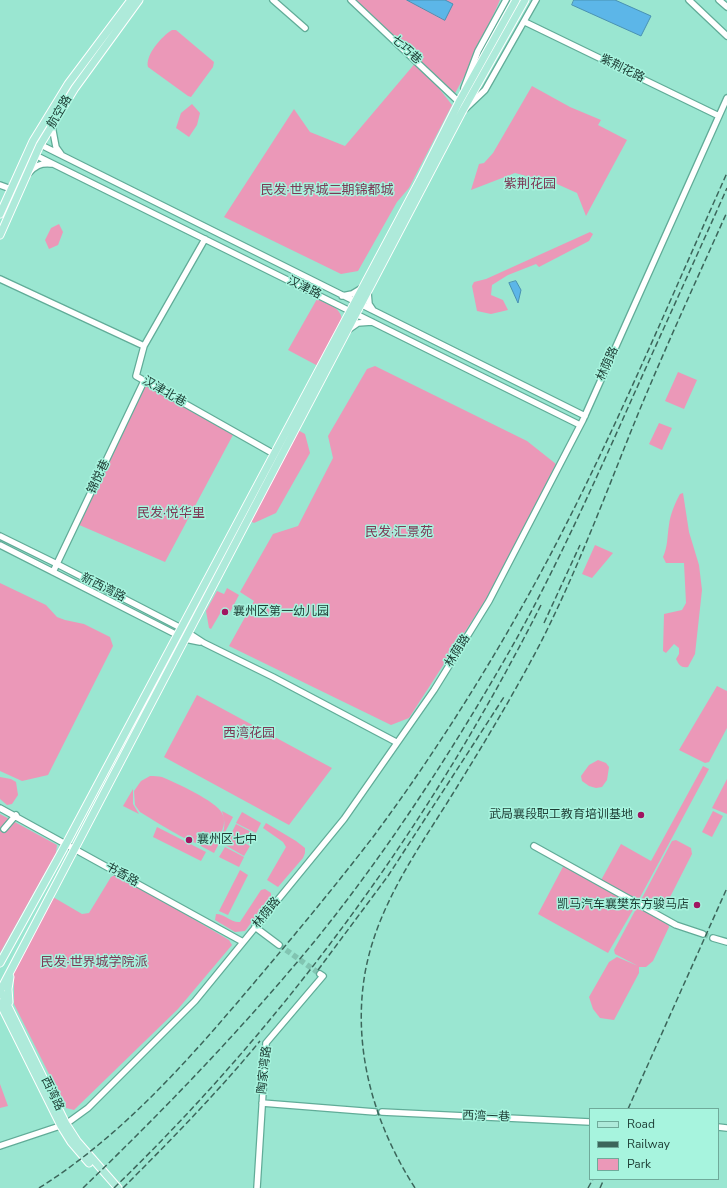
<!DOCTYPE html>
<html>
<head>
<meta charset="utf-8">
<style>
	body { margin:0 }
	#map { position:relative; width:727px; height:1188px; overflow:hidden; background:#9ae6d1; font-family:"Nunito Sans",sans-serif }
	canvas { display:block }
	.legend { position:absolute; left:589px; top:1108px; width:130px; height:72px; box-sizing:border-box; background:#a7f4de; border:1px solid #6faa9a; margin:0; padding:5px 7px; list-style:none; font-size:12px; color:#1c3b33 }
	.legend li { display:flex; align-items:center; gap:8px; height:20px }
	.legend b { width:20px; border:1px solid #6faa9a }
</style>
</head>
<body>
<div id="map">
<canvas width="727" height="1188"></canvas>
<ul class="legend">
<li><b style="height:5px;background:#aeeada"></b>Road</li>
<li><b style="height:5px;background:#3c665b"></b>Railway</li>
<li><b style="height:11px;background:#eb98b8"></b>Park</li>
</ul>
</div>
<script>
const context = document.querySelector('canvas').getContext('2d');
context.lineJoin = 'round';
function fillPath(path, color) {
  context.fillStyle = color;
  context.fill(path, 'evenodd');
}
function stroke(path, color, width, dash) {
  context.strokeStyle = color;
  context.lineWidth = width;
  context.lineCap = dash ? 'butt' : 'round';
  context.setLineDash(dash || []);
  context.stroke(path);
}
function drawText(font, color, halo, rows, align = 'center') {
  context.font = font + ' "Nunito Sans","Noto Sans SC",sans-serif';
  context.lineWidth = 3;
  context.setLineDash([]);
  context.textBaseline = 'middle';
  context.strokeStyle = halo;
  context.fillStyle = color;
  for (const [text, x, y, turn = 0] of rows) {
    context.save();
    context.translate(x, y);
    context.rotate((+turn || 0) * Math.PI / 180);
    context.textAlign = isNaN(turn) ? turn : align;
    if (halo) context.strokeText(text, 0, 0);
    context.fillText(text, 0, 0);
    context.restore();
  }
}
const green = new Path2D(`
	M351,0H500L470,66L454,95L420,64L452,105L409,188L397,202L358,271L341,274L224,217L294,109L310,132L345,146L417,61Z
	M172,30H176L214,62L213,67L191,97L188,96L148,67C145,55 162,36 172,30Z
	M532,86L570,107L601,120L598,125L627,140L586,216L577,193L557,184L515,173L471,190L479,164L484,163L493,153Z
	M192,104L200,113L197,125L189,137L176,128L181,113Z
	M59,224L63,232L58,245L49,249L45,240L51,228Z
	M590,232L593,234L589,241L539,267L536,264L508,275L492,285L491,295L503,300L508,310L491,314L477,311L472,286L474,282L486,279Z
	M317,299C329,305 342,307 342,322L318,366L288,350Z
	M375,366L527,441L556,464L490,593L409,718L391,725L229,646L254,601L240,592L273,534L298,526L333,458L328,436L367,369Z
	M678,372L697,380L684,409L665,401Z
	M145,383L234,433L165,562L77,524Z
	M659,423L672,428L662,450L649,444Z
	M296,429L305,434L310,453L276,513L254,523L248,520Z
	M683,493L689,532L699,565L702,590L695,654L688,667C681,668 679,665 676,659L679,654V648L674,644L666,653L663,651L664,614L682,610L686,603L684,563H666L663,557C668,546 667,537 669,525C670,515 675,503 680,494Z
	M595,545L613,553L592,578L582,574Z
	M0,583L46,605L57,617L65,620L84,624L110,637L113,646L48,775L22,781L0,771Z
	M227,588L239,595L228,616L221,612L211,629L209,628L206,611L217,591L224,594Z
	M717,686L727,691V728L709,762L705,763L679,750Z
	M197,695L332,768L289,825L164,757Z
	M598,760L606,763L609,767L607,780L602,787L596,788L589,786L582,781L581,776L589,765Z
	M703,766L709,769L637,903L608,953L538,914L565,863L600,882L621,844L651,861Z
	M150,776C154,776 158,776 162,777C176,783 216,801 222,813C230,829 213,849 196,843C181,838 155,821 140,812L135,805L134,791L141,781Z
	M0,777L11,779L16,782L18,795L12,804L7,805L0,799Z
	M727,779V814L712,808Z
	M133,789V804L139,814L123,806Z
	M222,811L233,817L214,853L199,845C220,843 229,833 222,811Z
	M713,811L723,816L712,837L702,832Z
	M242,812L261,823L256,833L236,823Z
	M0,814L57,845L56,853L0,953Z
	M266,823L296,841L305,848V853L303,858L278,887L267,880L286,847L283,842L263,828Z
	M236,824L255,834L250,844L231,834Z
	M157,827L206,852L201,861L153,837Z
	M230,835L250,846L244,856L225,845Z
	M676,840L691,848L692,854L665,907L657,911C650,908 642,906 642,898L672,841Z
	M225,847L244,857L239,867L219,857Z
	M240,870L248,875L228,915L219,911Z
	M117,874L229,940L232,945L178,1009L74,1110L66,1108L14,1004V970L53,897L82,914L89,913L111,877Z
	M265,889L271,893V896L245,931L235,932L215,920L216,914C225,914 231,923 240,922L261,890Z
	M639,908L668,923L669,927L653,961L646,967H639V973L614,1020L600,1018L593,1009L589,997L609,962L617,957L638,966L615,954L614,950L636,909Z
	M0,1084L8,1106L0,1108Z`);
const water = new Path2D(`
	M407,0H445L453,4L445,20Z
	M574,0H615L651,16L641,36L572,5Z
	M516,281L521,290L518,303L509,283Z`);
const minorTunnel = new Path2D(`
	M703,934L713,938
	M279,945L320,974`);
const minor = new Path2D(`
	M273,0L305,28
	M351,0L459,102
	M689,0L727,36
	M719,0L727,7
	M525,22L719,116
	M464,88L478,51L506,0
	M465,109L485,90L536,0
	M52,126L56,147L61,154
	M33,141L585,416
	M33,154L580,425
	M29,173C35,166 40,163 51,164
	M0,185L11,189
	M0,279L144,346L136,376L274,454
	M368,292L369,304L373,310
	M342,296L352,294L362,288
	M348,330L358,323L372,322
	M144,346L205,239
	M0,536L57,564L181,628L204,643L273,677L396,742
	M0,545L185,639L200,642
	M53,572L144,381
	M0,808L243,942
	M4,829L16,815
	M534,846L676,925L703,934
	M255,927L279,945
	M713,938L727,942
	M262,1103L375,1112
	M382,1112L590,1122
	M718,1127L727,1128
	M0,1146L66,1124L88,1108L195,1001L344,819L434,690L489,601L583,420L727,98
	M257,1188L266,1043L323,976L320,974`);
const major = new Path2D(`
	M0,214L33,141L68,84L131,0
	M0,235L40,145L75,88L139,0
	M0,963L66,844L224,548L420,180L459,102L516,0
	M0,990L66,1124L77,1141L118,1188
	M0,991L462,112L525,0
	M9,1002L8,989L10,977
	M0,1003L61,1126L71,1142L89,1163`);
const rail = new Path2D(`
	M544,623L580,545
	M318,970L388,876L504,697
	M628,1109L727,888
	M39,1188C125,1134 193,1055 259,977C298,931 336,885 373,837C437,751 495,658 546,563C613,437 668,304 727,173
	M83,1188C164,1110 242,1029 314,942C387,852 451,753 509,652C550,580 584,505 618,430C654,349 691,269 727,188
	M114,1188C288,1020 432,821 541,605
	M123,1188C170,1141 217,1093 260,1041
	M415,1188C374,1124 352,1049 365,973C377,906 417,851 452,795C483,745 514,694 541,642C579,567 607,490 638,414C666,346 697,279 727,212
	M588,1188L593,1179
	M600,1188L604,1179`);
const markers = [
	[225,612,4,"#a01560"],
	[641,815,4,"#a01560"],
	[189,840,4,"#a01560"],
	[697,905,4,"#a01560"]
];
const streetNames = [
	["七巧巷",406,50,42],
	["紫荆花路",622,69,26],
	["航空路",60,112,-59],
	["汉津路",304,288,26],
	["林荫路",608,364,-66],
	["汉津北巷",164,392,30],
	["锦悦巷",99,477,-65],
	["新西湾路",103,588,27],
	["林荫路",458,651,-58],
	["书香路",122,875,29],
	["林荫路",267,913,-51],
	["陶家湾路",265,1070,-84],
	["西湾路",52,1094,64],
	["西湾一巷",486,1117,2]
];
const poiNames = [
	["襄州区第一幼儿园",233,612],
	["武局襄段职工教育培训基地",633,815,"right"],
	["襄州区七中",197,840],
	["凯马汽车襄樊东方骏马店",689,905,"right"]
];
const neighbourhoodNames = [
	["紫荆花园",530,185],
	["民发·世界城二期锦都城",327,191],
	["民发·悦华里",171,514],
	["民发·汇景苑",399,533],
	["西湾花园",249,734],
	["民发·世界城学院派",94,963]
];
fillPath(green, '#eb98b8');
fillPath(water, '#5cb6e8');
stroke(water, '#4991b2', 1);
stroke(minorTunnel, '#81c4b1', 5.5, [5.5, 3]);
stroke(minor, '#61ac98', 8);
stroke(major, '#fff', 9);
stroke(minor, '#fff', 5.5);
stroke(major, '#aeeada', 7);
stroke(rail, '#3c665b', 1.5, [6, 3]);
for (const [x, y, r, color] of markers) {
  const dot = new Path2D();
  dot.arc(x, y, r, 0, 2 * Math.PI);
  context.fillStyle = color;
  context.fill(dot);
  stroke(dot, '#a7f4de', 1.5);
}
drawText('12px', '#1c3b33', '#a7f4de', streetNames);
drawText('12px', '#1c3b33', '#a7f4de', poiNames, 'left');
drawText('13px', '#7c3956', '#a7f4de', neighbourhoodNames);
</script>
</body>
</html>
